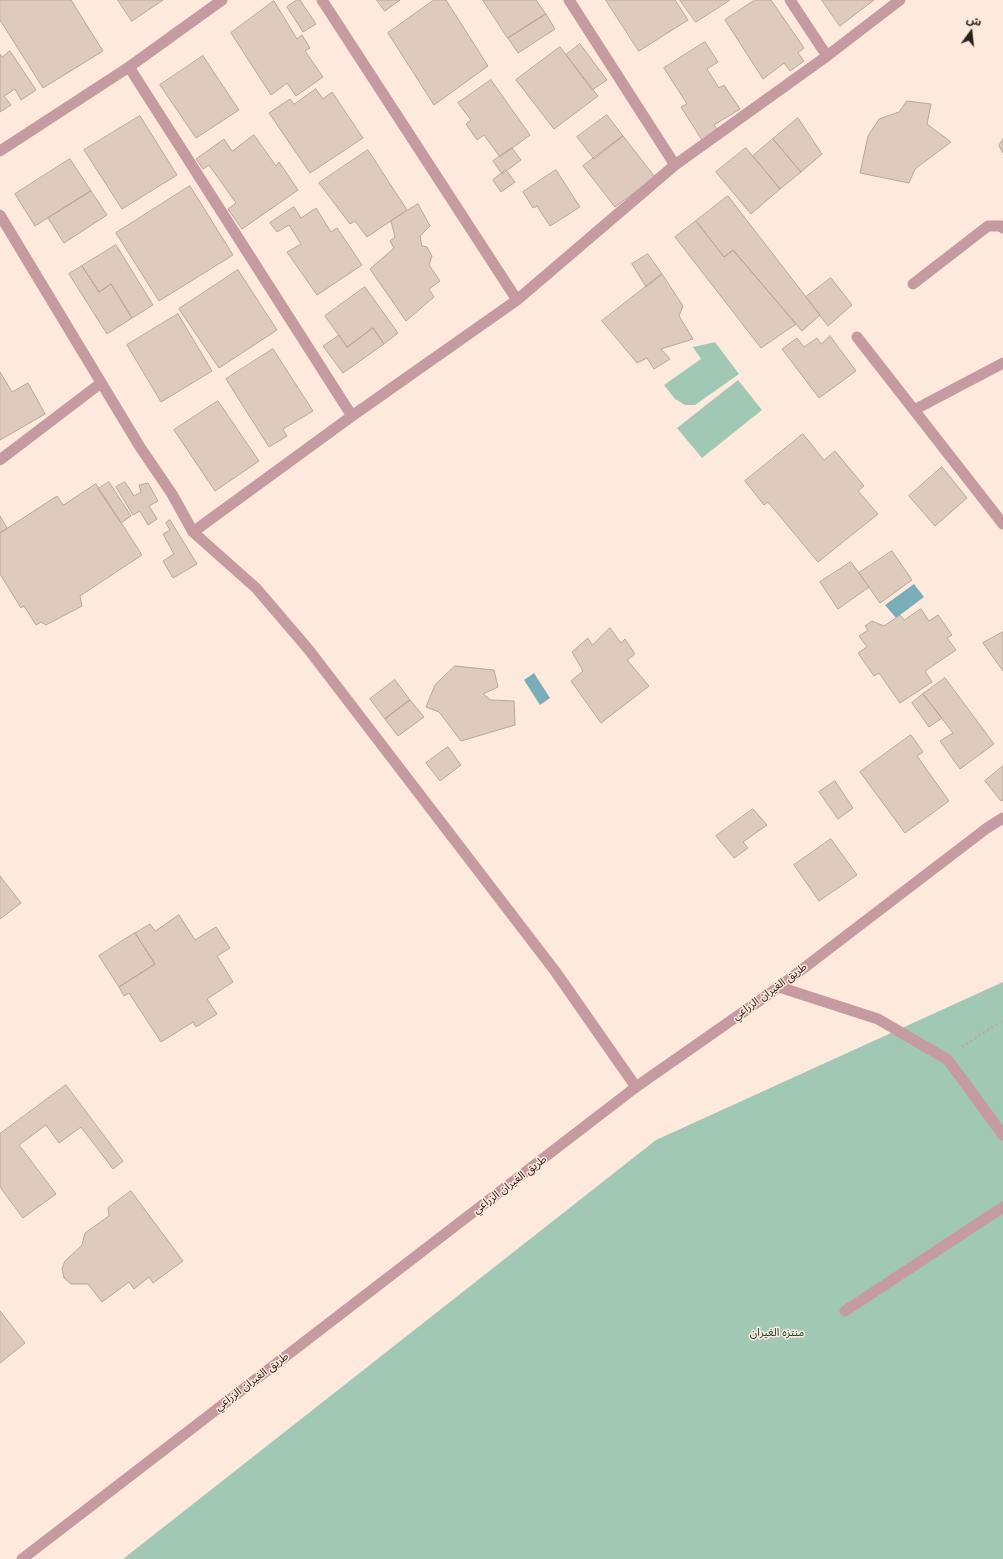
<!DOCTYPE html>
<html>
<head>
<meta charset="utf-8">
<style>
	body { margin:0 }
	#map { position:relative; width:1003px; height:1559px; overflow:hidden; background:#feeadc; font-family:Poppins,"Noto Sans Arabic",sans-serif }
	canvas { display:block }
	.north { position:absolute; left:951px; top:12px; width:40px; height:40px; -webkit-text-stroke:3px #feeadc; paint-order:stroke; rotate:15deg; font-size:11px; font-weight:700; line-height:16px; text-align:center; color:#27201b }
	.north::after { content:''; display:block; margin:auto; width:14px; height:18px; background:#27201b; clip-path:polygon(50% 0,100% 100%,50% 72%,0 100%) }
</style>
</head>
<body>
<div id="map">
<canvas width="1003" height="1559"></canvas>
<div class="north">ش</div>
</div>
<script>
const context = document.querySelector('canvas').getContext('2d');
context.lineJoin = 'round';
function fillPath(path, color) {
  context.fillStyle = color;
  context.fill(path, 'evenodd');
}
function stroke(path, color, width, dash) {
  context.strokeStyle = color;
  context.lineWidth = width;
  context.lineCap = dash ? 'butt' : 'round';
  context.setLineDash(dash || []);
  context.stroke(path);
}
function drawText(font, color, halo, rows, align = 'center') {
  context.font = font + ' Poppins,"Noto Sans Arabic",sans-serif';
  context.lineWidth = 3;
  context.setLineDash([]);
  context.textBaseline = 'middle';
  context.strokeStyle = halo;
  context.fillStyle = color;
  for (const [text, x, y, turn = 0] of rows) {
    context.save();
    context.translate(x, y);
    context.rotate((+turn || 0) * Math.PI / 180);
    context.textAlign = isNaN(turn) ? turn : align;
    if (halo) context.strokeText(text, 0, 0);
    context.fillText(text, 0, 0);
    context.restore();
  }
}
const green = new Path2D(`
	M715,342L739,374L695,405H685L675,399L664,385L701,359L693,347Z
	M738,380L762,410L702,458L677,428Z
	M1003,982V1559H123L656,1140Z`);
const water = new Path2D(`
	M914,584L924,597L896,618L885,605Z
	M534,673L550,698L540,705L524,680Z`);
const building = new Path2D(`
	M0,0H71L103,51L43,88L0,20Z
	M118,0H163L132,21Z
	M297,0H300L316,24L303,32L287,7Z
	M377,0H400L385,11Z
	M434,0H446L488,66L434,105L388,33Z
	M483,0H536L546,14L508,38Z
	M606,0H675L688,20L639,51Z
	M680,0H730L696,22Z
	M755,0H771L804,48L798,53L804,61L790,71L784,63L763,79L725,20Z
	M822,0H874L840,26Z
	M274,1L297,39L302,35L310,48L305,51L323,77L296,96L287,83L271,95L231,33Z
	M546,14L555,29L518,53L508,38Z
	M705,42L718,62L707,69L719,88L724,85L740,109L714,125L718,131L702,140L681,107L687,104L664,68Z
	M580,44L607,80L592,90L566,55Z
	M560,47L598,96L554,129L516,80Z
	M10,51L36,90L21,100L15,89L4,96L11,105L0,112V54L2,57Z
	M203,56L239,110L196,138L160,85Z
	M491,80L530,135L500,157L484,135L477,140L466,124L471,120L458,103Z
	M316,89L323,99L332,92L363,138L310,173L269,113L290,99L294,104Z
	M907,101L931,104L927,124L951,142L915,169L909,183L860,173L868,136L879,119L899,112Z
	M607,115L623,136L594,159L577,137Z
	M140,116L177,175L122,209L84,150Z
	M798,118L822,154L801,172L773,139Z
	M254,135L276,166L279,162L298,190L242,229L228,209L236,203L209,165L203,169L196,159L224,139L232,151Z
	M623,136L655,177L615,207L583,166Z
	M773,139L801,172L780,189L753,156Z
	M1003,139V153L999,146Z
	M512,148L521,160L502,174L493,161Z
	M746,148L780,189L751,214L716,172Z
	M368,150L407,210L367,237L355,221L350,224L319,183Z
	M70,159L91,191L35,226L15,194Z
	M506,170L515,182L501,192L493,180Z
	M556,170L580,207L550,226L537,206L533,208L523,192Z
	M190,186L233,255L159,301L116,233Z
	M91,191L107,215L64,243L48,218Z
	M728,196L820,315L802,331L733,250L724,257L696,221Z
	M418,204L430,226L420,236L422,246L427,247L432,256L429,265L440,281L429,289L434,297L406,321L370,269L394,248L390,241L395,237L391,221Z
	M294,207L301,218L316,208L331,232L337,228L362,265L317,295L287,252L301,244L289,225L277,232L270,223Z
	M696,221L724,257L733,250L796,324L761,348L675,237Z
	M116,245L153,305L132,318L111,284L99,292L82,266Z
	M648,254L662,274L646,287L632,264Z
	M82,266L99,292L111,284L132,318L107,334L69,274Z
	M238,270L277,330L219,368L179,309Z
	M662,274L683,306L679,316L693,339L661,349L670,359L654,369L647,358L637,363L602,321Z
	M831,278L852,305L828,326L806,297Z
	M365,287L398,333L384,344L373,328L347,347L325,316Z
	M178,314L212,371L161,402L127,345Z
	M373,328L384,344L343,373L323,346L339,335L347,347Z
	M830,336L856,371L819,398L782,349L797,338L804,347L817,338L821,344Z
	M273,349L313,411L283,429L287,436L269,447L226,379Z
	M0,372L12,392L28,383L45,414L0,440Z
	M218,401L259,461L215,491L174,430Z
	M803,434L824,460L835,451L864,486L858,491L878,514L818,562L768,502L764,505L745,481Z
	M942,467L967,498L935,526L909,496Z
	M109,482L131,516L121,523L98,489Z
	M125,482L134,496L141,492L139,485L148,483L158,501L149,506L157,519L148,525L140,511L133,515L116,487Z
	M96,484L142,555L80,596L82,606L46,625L41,622L36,625L24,606L21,608L0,574V533L57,496L63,505Z
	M0,516L7,528L0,533Z
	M170,520L197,564L173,578L163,561L174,554L163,534L170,530L166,523Z
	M892,551L912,580L880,603L859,573Z
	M851,562L869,587L838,609L820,582Z
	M921,609L929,621L938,615L952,635L947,638L956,650L925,671L932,682L900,703L879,673L874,676L858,653L867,647L859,636L868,630L865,626L872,621L884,626L900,615L904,620Z
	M610,628L621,643L625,639L635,654L627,660L649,686L601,723L571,681L583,671L572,652L588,638L592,645Z
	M1003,632V671L983,643Z
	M455,666L494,670L498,687L483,694L491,700L514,701L515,725L461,741L439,712L426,707L435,685Z
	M945,678L994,744L960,769L940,741L953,733L923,694Z
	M395,680L410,700L385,719L370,699Z
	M923,694L942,718L929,727L912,703Z
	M410,700L424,717L398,736L385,719Z
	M911,735L923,752L917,756L949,801L905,833L860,772Z
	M448,747L461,765L440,781L426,763Z
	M1003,766V800L1001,801L985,781Z
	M835,781L853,808L838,819L819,792Z
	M753,809L767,825L743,842L748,848L734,858L716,836Z
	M831,839L857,875L819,901L794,865Z
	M0,876L21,903L0,919Z
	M179,915L195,940L216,927L230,948L217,956L233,982L207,999L217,1014L196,1027L193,1022L161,1042L129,993L124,996L119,987L155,964L135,933L150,924L155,931Z
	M135,933L155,964L119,987L99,956Z
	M66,1085L123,1161L113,1169L81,1127L59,1143L46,1125L19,1145L56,1194L23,1218L0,1187V1134Z
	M131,1191L183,1261L153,1283L149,1277L134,1289L129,1282L102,1302L88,1284H71L64,1278L62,1269L65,1261L82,1245L85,1233L109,1216L108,1208Z
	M0,1311L25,1343L0,1363Z`);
const path = new Path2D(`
	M962,1047L1003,1020`);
const service = new Path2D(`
	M913,284L988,226H1001L1003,228
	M914,410L1003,363
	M779,987L878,1019L948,1060L1003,1135
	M845,1311L1003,1207`);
const minor = new Path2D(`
	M322,0L517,300
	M569,0L675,165
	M790,0L827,56
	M129,67L352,416
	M0,151L129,67L222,0
	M0,215L140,447L172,494L193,532L256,588L309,650L555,971L636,1087
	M857,337L1003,524
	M0,460L101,383
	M193,532L352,416L517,300L675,165L827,56L900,0`);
const tertiary = new Path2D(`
	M22,1559L636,1087L779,987L987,828L1003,818`);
const streetNames = [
	["طريق الغيران الزراعي",770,992,-36],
	["طريق الغيران الزراعي",510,1185,-37],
	["طريق الغيران الزراعي",252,1382,-37]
];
const parkNames = [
	["منتزه الغيران",777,1333]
];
fillPath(green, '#a1c8b4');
fillPath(water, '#7badb8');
fillPath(building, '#decbbe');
stroke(building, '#b8a699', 1);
stroke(path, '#bcaca1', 2.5, [2, 3]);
stroke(service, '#c59aa0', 11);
stroke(minor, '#c59aa0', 11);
stroke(tertiary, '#c59aa0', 11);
drawText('11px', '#27201b', '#feeadc', streetNames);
drawText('11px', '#003c27', '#feeadc', parkNames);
</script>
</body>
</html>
